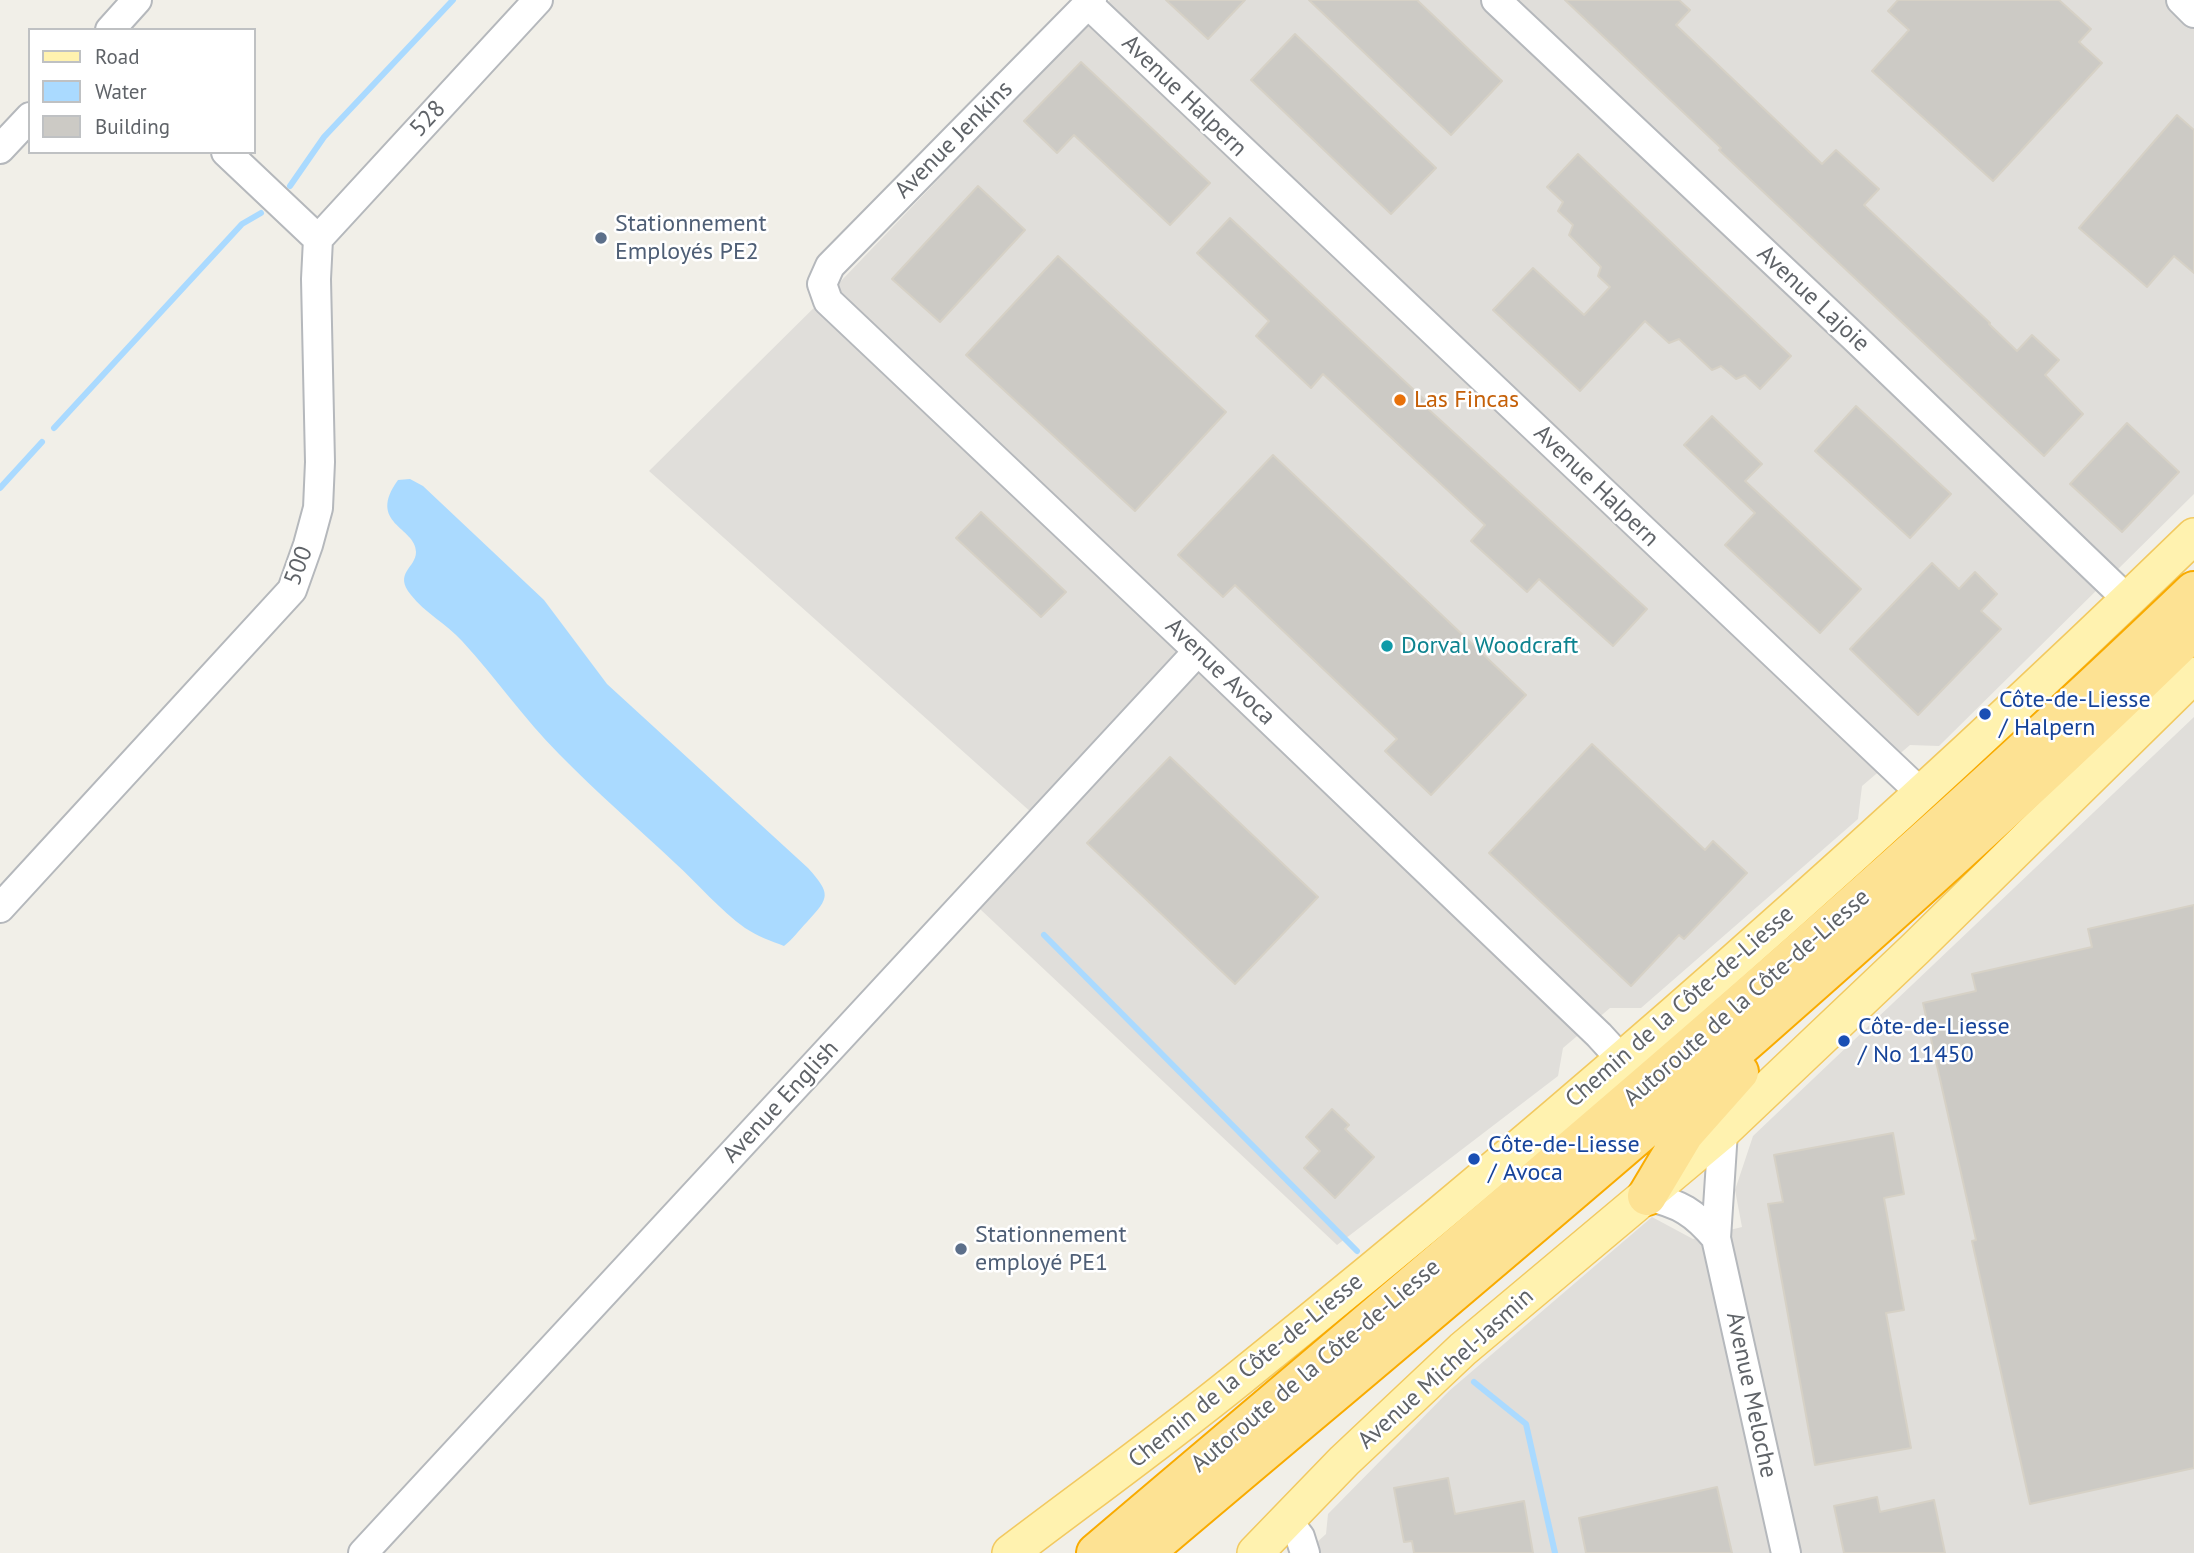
<!DOCTYPE html>
<html>
<head>
<meta charset="utf-8">
<style>
	body { margin:0 }
	#map { position:relative; width:2194px; height:1553px; overflow:hidden; background:#f1efe8; font-family:"PT Sans",sans-serif }
	canvas { display:block }
	.legend { position:absolute; left:28px; top:28px; width:228px; height:126px; box-sizing:border-box; background:#fff; border:2px solid #bfc1c3; margin:0; padding:9px 12px; list-style:none; font-size:21px; color:#5f6368 }
	.legend li { display:flex; align-items:center; gap:14px; height:35px }
	.legend b { width:35px; border:2px solid #bfc1c3 }
</style>
</head>
<body>
<div id="map">
<canvas width="2194" height="1553"></canvas>
<ul class="legend">
<li><b style="height:9px;background:#fff2af"></b>Road</li>
<li><b style="height:19px;background:#aadaff"></b>Water</li>
<li><b style="height:19px;background:#cccac5"></b>Building</li>
</ul>
</div>
<script>
const context = document.querySelector('canvas').getContext('2d');
context.lineJoin = 'round';
function fillPath(path, color) {
  context.fillStyle = color;
  context.fill(path, 'evenodd');
}
function stroke(path, color, width, dash) {
  context.strokeStyle = color;
  context.lineWidth = width;
  context.lineCap = dash ? 'butt' : 'round';
  context.setLineDash(dash || []);
  context.stroke(path);
}
function drawText(font, color, halo, rows, align = 'center') {
  context.font = font + ' "PT Sans",sans-serif';
  context.lineWidth = 5;
  context.setLineDash([]);
  context.textBaseline = 'middle';
  context.strokeStyle = halo;
  context.fillStyle = color;
  for (const [text, x, y, turn = 0] of rows) {
    context.save();
    context.translate(x, y);
    context.rotate((+turn || 0) * Math.PI / 180);
    context.textAlign = isNaN(turn) ? turn : align;
    if (halo) context.strokeText(text, 0, 0);
    context.fillText(text, 0, 0);
    context.restore();
  }
}
const industrial = new Path2D(`
	M1110,0H2194V494L1939,746L1910,745L1862,786L1858,819L1641,1008H1610L1563,1048L1558,1076L1337,1245L980,909L1051,830L649,471L841,281Z
	M2194,717V1553H1305L1326,1534L1328,1514L1449,1391L1652,1217L1693,1239L1742,1227L1735,1190L1753,1136Z`);
const water = new Path2D(`
	M410,479L423,486L544,600L607,684L808,868C831,894 830,897 807,922C799,930 793,939 784,946C771,941 757,936 745,928C720,910 698,884 675,863C637,827 596,792 559,754C524,719 496,678 462,641C447,624 425,613 411,595C393,573 416,568 416,552C416,527 366,524 398,480Z`);
const stream = new Path2D(`
	M290,186L324,137L453,0
	M54,428L242,224L261,213
	M0,488L42,442
	M1044,935L1357,1251
	M1474,1382L1526,1424L1555,1553`);
const building = new Path2D(`
	M1166,0H1245L1208,39Z
	M1309,0H1417L1502,81L1451,135Z
	M1565,0H1679L1690,10L1676,25L1822,164L1836,150L1879,189L1864,205L1990,323L1989,324L2017,351L2032,335L2059,360L2045,375L2083,414L2044,456L1719,150L1721,148Z
	M1898,0H2059L2091,29L2079,42L2102,63L1993,181L1872,71L1909,30L1888,11Z
	M1295,34L1436,168L1391,214L1251,80Z
	M1081,62L1210,183L1170,225L1074,135L1057,153L1024,121Z
	M2177,115L2194,130V273L2174,256L2147,287L2079,228Z
	M1578,154L1791,356L1760,389L1745,375L1736,379L1721,366L1712,370L1679,339L1669,343L1645,321L1580,391L1493,310L1533,268L1584,315L1610,287L1598,276L1601,267L1569,235L1573,225L1558,211L1563,202L1547,187Z
	M978,186L1025,230L940,322L892,279Z
	M1230,218L1430,405L1427,408L1647,609L1613,646L1539,579L1527,592L1471,541L1485,525L1323,374L1311,388L1256,336L1269,321L1197,253Z
	M1058,256L1226,412L1135,511L966,355Z
	M1856,406L1951,494L1910,538L1815,451Z
	M1712,416L1762,464L1745,481L1861,589L1820,633L1725,545L1755,513L1684,445Z
	M2127,423L2179,472L2122,532L2070,484Z
	M1273,455L1526,695L1431,795L1385,751L1397,739L1235,585L1223,597L1178,555Z
	M981,512L1066,592L1041,617L956,538Z
	M1932,563L1959,589L1975,572L1997,594L1981,611L2001,629L1918,715L1850,649Z
	M1592,744L1705,850L1713,841L1747,873L1684,939L1679,935L1631,986L1489,853Z
	M1170,757L1318,897L1235,984L1087,843Z
	M2194,905V1468L2030,1504L1972,1241L1976,1240L1923,1003L1976,991L1972,974L2092,947L2088,929Z
	M1332,1109L1349,1125L1345,1129L1374,1157L1335,1198L1304,1168L1320,1151L1306,1137Z
	M1893,1133L1904,1194L1884,1198L1904,1310L1886,1313L1911,1448L1815,1465L1768,1204L1783,1202L1774,1155Z
	M1448,1478L1455,1514L1524,1501L1533,1553H1414L1412,1541L1404,1542L1394,1488Z
	M1717,1487L1732,1553H1586L1579,1518Z
	M1877,1497L1880,1512L1934,1500L1945,1553H1844L1834,1506Z`);
const minor = new Path2D(`
	M1092,0L830,266L822,284L828,301L1198,651L1599,1035L1621,1059
	M1496,0L1854,337L2128,600
	M2181,0L2194,13
	M1088,4L1922,794
	M110,30L137,0
	M0,149L30,117
	M318,239L538,0
	M0,908L292,590L308,545L318,508L320,462L316,279L318,239L226,152
	M1723,1131L1716,1238L1786,1553
	M1647,1196C1680,1204 1694,1212 1716,1238
	M1287,1520L1300,1537L1305,1553
	M363,1553L1198,651`);
const major = new Path2D(`
	M1010,1553C1089,1493 1170,1435 1247,1372C1575,1108 1892,829 2194,536
	M1255,1553L1344,1461L1463,1349L1723,1131L1915,949L2194,675`);
const highway = new Path2D(`
	M1647,1196L1684,1134L1739,1072
	M1096,1553C1467,1238 1842,928 2194,591
	M1144,1553C1500,1252 1861,956 2194,630`);
const markers = [
	[601,238,7,"#5c6f8a"],
	[1400,400,7,"#e8710a"],
	[1387,646,7,"#0f9aa8"],
	[1985,714,7,"#1a4fb4"],
	[1844,1041,7,"#1a4fb4"],
	[1474,1159,7,"#1a4fb4"],
	[961,1249,7,"#5c6f8a"]
];
const streetNames = [
	["Avenue Halpern",1184,96,44],
	["528",428,119,-47],
	["Avenue Jenkins",954,140,-45],
	["Avenue Lajoie",1813,299,43],
	["Avenue Halpern",1596,486,44],
	["500",299,566,-69],
	["Avenue Avoca",1220,672,44],
	["Autoroute de la Côte-de-Liesse",1747,998,-41],
	["Chemin de la Côte-de-Liesse",1680,1007,-41],
	["Avenue English",781,1102,-47],
	["Autoroute de la Côte-de-Liesse",1316,1366,-40],
	["Avenue Michel-Jasmin",1446,1369,-42],
	["Chemin de la Côte-de-Liesse",1246,1371,-39],
	["Avenue Meloche",1751,1395,78]
];
const serviceNames = [
	["Stationnement",615,224],
	["Employés PE2",615,252],
	["Stationnement",975,1235],
	["employé PE1",975,1263]
];
const foodNames = [
	["Las Fincas",1414,400]
];
const cultureNames = [
	["Dorval Woodcraft",1401,646]
];
const transitNames = [
	["Côte-de-Liesse",1999,700],
	["/ Halpern",1999,728],
	["Côte-de-Liesse",1858,1027],
	["/ No 11450",1858,1055],
	["Côte-de-Liesse",1488,1145],
	["/ Avoca",1488,1173]
];
fillPath(industrial, '#e0deda');
fillPath(water, '#aadaff');
stroke(stream, '#aadaff', 6);
fillPath(building, '#cccac5');
stroke(building, '#d6d1c6', 2);
stroke(minor, '#b5b8bc', 32);
stroke(major, '#f2c960', 38);
stroke(highway, '#f9ab00', 42);
stroke(minor, '#fff', 28);
stroke(major, '#fff2af', 35);
stroke(highway, '#fde293', 38);
for (const [x, y, r, color] of markers) {
  const dot = new Path2D();
  dot.arc(x, y, r, 0, 2 * Math.PI);
  context.fillStyle = color;
  context.fill(dot);
  stroke(dot, '#fff', 2.5);
}
drawText('24px', '#5f6368', '#fff', streetNames);
drawText('24px', '#4e5e75', '#fff', serviceNames, 'left');
drawText('24px', '#c56008', '#fff', foodNames, 'left');
drawText('24px', '#0d838f', '#fff', cultureNames, 'left');
drawText('24px', '#164399', '#fff', transitNames, 'left');
</script>
</body>
</html>
